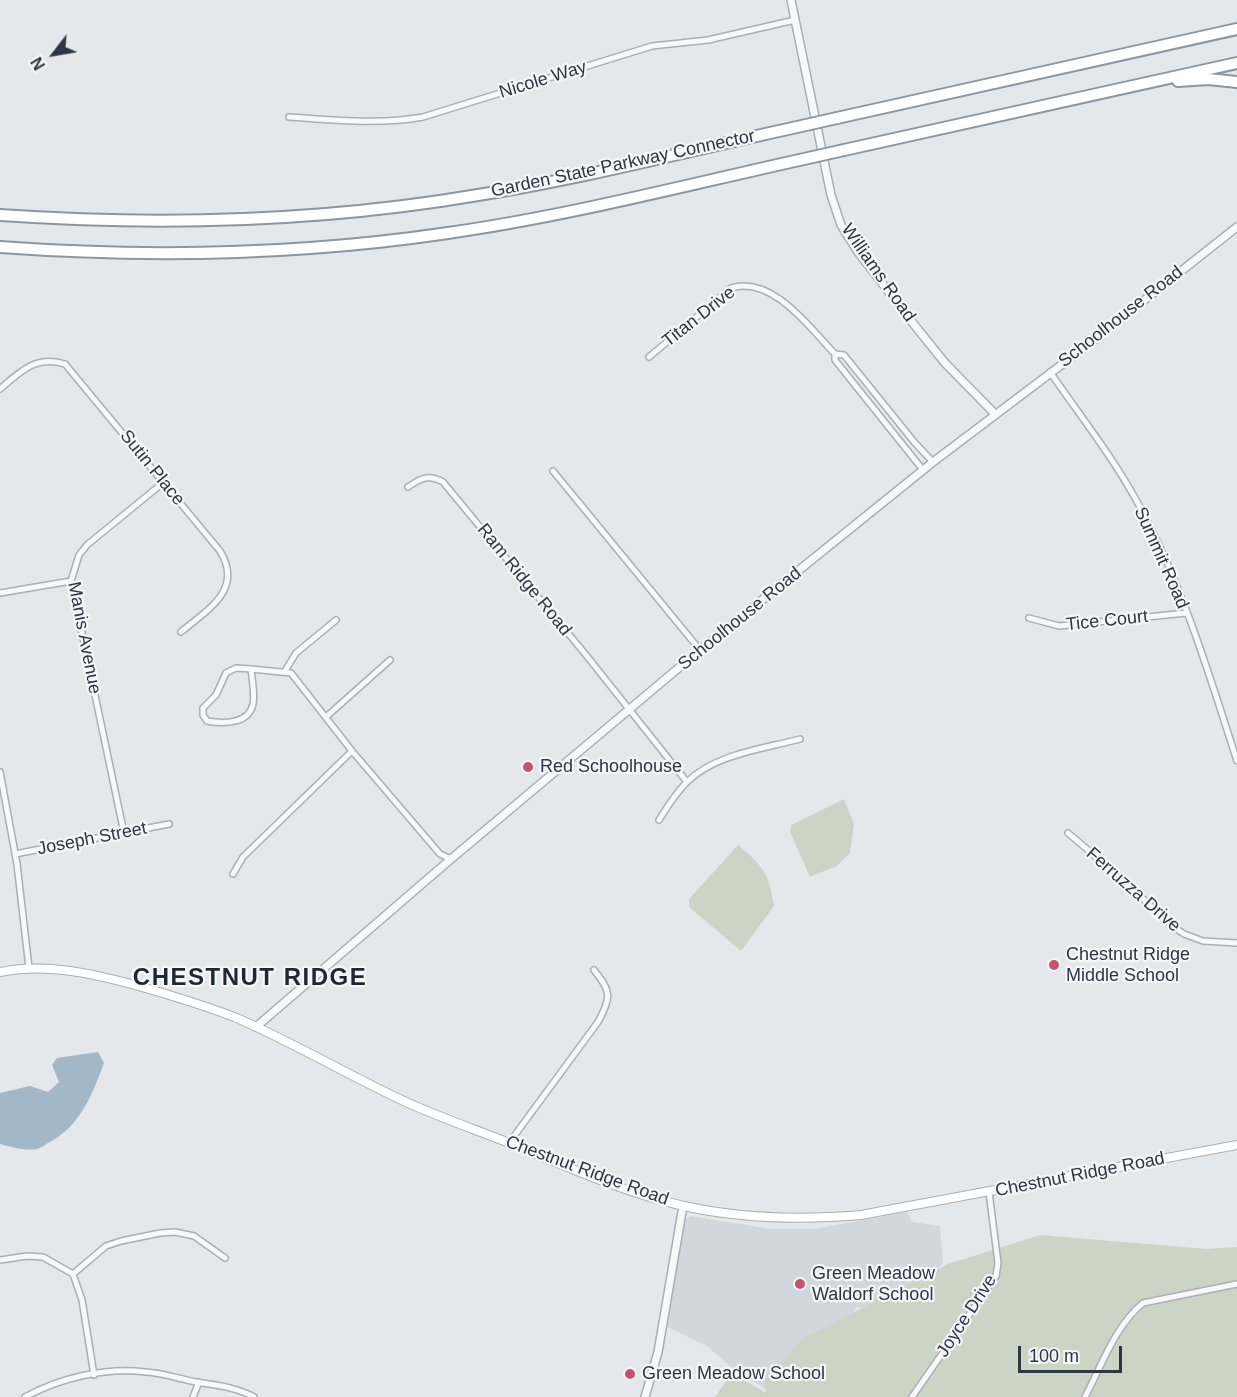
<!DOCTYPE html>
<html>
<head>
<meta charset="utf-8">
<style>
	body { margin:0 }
	#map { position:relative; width:1237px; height:1397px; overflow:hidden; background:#e4e8eb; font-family:Helvetica,sans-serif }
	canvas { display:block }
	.north { position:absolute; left:24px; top:24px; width:60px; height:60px; -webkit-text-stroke:4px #f4f6f9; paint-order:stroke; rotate:239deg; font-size:16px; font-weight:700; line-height:24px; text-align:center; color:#2c3743 }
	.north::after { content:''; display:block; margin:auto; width:21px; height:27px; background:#2c3743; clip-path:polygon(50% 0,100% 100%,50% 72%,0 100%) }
	.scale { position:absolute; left:1018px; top:1346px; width:104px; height:27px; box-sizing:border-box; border:3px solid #2c3743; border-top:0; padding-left:8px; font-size:18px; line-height:21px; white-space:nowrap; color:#2c3743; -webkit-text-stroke:4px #f4f6f9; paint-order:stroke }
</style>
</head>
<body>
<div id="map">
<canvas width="1237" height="1397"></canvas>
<div class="north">N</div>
<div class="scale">100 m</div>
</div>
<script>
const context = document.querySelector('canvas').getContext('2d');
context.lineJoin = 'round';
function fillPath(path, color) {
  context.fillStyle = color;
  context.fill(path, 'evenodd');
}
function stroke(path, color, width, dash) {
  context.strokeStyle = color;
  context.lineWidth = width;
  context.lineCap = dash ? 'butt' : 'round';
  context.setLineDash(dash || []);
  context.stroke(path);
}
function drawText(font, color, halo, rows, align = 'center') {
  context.font = font + ' Helvetica,sans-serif';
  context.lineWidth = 4.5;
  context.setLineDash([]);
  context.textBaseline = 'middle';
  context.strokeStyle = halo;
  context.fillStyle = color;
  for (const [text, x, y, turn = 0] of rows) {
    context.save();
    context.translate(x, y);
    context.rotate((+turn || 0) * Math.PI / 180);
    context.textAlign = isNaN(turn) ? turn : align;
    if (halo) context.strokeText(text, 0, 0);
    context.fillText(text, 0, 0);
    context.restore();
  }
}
const built = new Path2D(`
	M907,1212L912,1222L940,1226L943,1262L906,1316L856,1307L827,1350L781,1397L739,1374L708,1347L666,1326L685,1219L691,1216L771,1229H814Z`);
const green = new Path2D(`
	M844,799L854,824L850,853L837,866L810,877L790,832L791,825Z
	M738,845C763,866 769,873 774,906L741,951L689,907V899Z
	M1040,1235L1207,1249L1237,1247V1397H715L732,1373L766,1393L765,1381L803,1338L948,1264Z`);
const water = new Path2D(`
	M98,1052L104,1063C93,1093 80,1126 50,1142C46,1144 41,1148 37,1149C25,1151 11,1147 0,1144V1093L30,1086L48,1092L59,1082L52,1065L57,1058Z`);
const minor = new Path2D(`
	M289,117C334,120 379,125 423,117L652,46L708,40L795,20
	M835,354V360L923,470
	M649,357L731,288C772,275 809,327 835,354L844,355L915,443L933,462
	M1050,372C1081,417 1116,461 1141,509C1183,587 1210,677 1237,761
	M0,389C21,371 36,355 65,364L220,551C244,590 207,610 181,632
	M553,471L700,650
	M408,487C421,478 429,474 443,482L586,655L687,782
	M0,593L71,581
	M1029,618L1059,626L1186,613
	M236,668L251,669C252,680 255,693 253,704C249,724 224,724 207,721L203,715V708L216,695L226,673Z
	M251,669L291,673L352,751L440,854L451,859
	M285,671L296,653L336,620
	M326,717L390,660
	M0,772L17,864L29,968
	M659,820C667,807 676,793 687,782C715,754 763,749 800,739
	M124,833L71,581L79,555L87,545L164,482
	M1068,833L1121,878L1171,925L1184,934L1203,941L1237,943
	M15,854L169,824
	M233,874L243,857L352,751
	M509,1143L598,1022C612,997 611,991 594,970
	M0,1260L27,1256L43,1257L73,1274L106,1246L121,1241L160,1233L175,1232L194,1236L225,1258
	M73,1274L82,1300L94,1375
	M25,1397C60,1378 105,1367 146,1372C163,1373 180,1379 196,1382C216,1385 236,1387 254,1397
	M193,1397L199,1382
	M912,1397L996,1276L998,1263L989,1192
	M1085,1397C1102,1365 1115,1326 1143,1303L1237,1284`);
const tertiary = new Path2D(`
	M791,0L831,195L841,225L858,252L916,327L945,363L995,414
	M256,1027L451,859L700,650L933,462L1085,347L1237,227
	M645,1397L658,1352L683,1206`);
const secondary = new Path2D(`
	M0,972C46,963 90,973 135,985C170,995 205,1005 239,1019C296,1044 350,1076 406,1102C441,1118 477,1130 512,1144C568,1167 625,1193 684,1206C742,1219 801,1220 861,1215L1237,1145`);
const motorway = new Path2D(`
	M1178,81L1208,79L1237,82
	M837,118L1237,29
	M844,150L1237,63
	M0,215C160,226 320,222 478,195C586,178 691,150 797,127
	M0,247C150,258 299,255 448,233C568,216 686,185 804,159`);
const motorwayBridge = new Path2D(`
	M797,127L837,118
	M804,159L844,150`);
const markers = [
	[528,767,6,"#c9516d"],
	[1054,965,6,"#c9516d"],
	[800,1284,6,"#c9516d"],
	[630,1374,6,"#c9516d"]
];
const streetNames = [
	["Nicole Way",543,80,-17],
	["Garden State Parkway Connector",623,164,-12],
	["Williams Road",878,273,55],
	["Titan Drive",699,317,-38],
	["Schoolhouse Road",1121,317,-38],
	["Sutin Place",152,468,51],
	["Summit Road",1161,558,66],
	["Ram Ridge Road",524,580,51],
	["Schoolhouse Road",740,619,-39],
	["Tice Court",1107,621,-6],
	["Manis Avenue",84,638,79],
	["Joseph Street",92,839,-11],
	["Ferruzza Drive",1133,890,41],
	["Chestnut Ridge Road",587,1171,20],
	["Chestnut Ridge Road",1080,1175,-11],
	["Joyce Drive",967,1316,-57]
];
const poiNames = [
	["Red Schoolhouse",540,767],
	["Chestnut Ridge",1066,955],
	["Middle School",1066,976],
	["Green Meadow",812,1274],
	["Waldorf School",812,1295],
	["Green Meadow School",642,1374]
];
const districtNames = [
	["CHESTNUT RIDGE",250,978]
];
fillPath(built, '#d2d7dd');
fillPath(green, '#cbd5c6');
fillPath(water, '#a2b8c9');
stroke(minor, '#a9afb5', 8);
stroke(tertiary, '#a9afb5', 10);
stroke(secondary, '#a9afb5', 10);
stroke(motorway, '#8c96a1', 14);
stroke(minor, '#f7f8fa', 5);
stroke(tertiary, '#f7f8fa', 7);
stroke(secondary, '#fff', 8);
stroke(motorway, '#fff', 10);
stroke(motorwayBridge, '#8c96a1', 14, []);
stroke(motorwayBridge, '#fff', 10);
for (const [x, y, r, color] of markers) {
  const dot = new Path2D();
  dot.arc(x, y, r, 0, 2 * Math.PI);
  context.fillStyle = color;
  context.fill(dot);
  stroke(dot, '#f4f6f9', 2);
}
drawText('18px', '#2c3743', '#f4f6f9', streetNames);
drawText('18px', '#2c3743', '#f4f6f9', poiNames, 'left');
context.letterSpacing = '1.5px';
drawText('bold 24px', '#1e2834', '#f4f6f9', districtNames);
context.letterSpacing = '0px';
</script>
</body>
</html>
